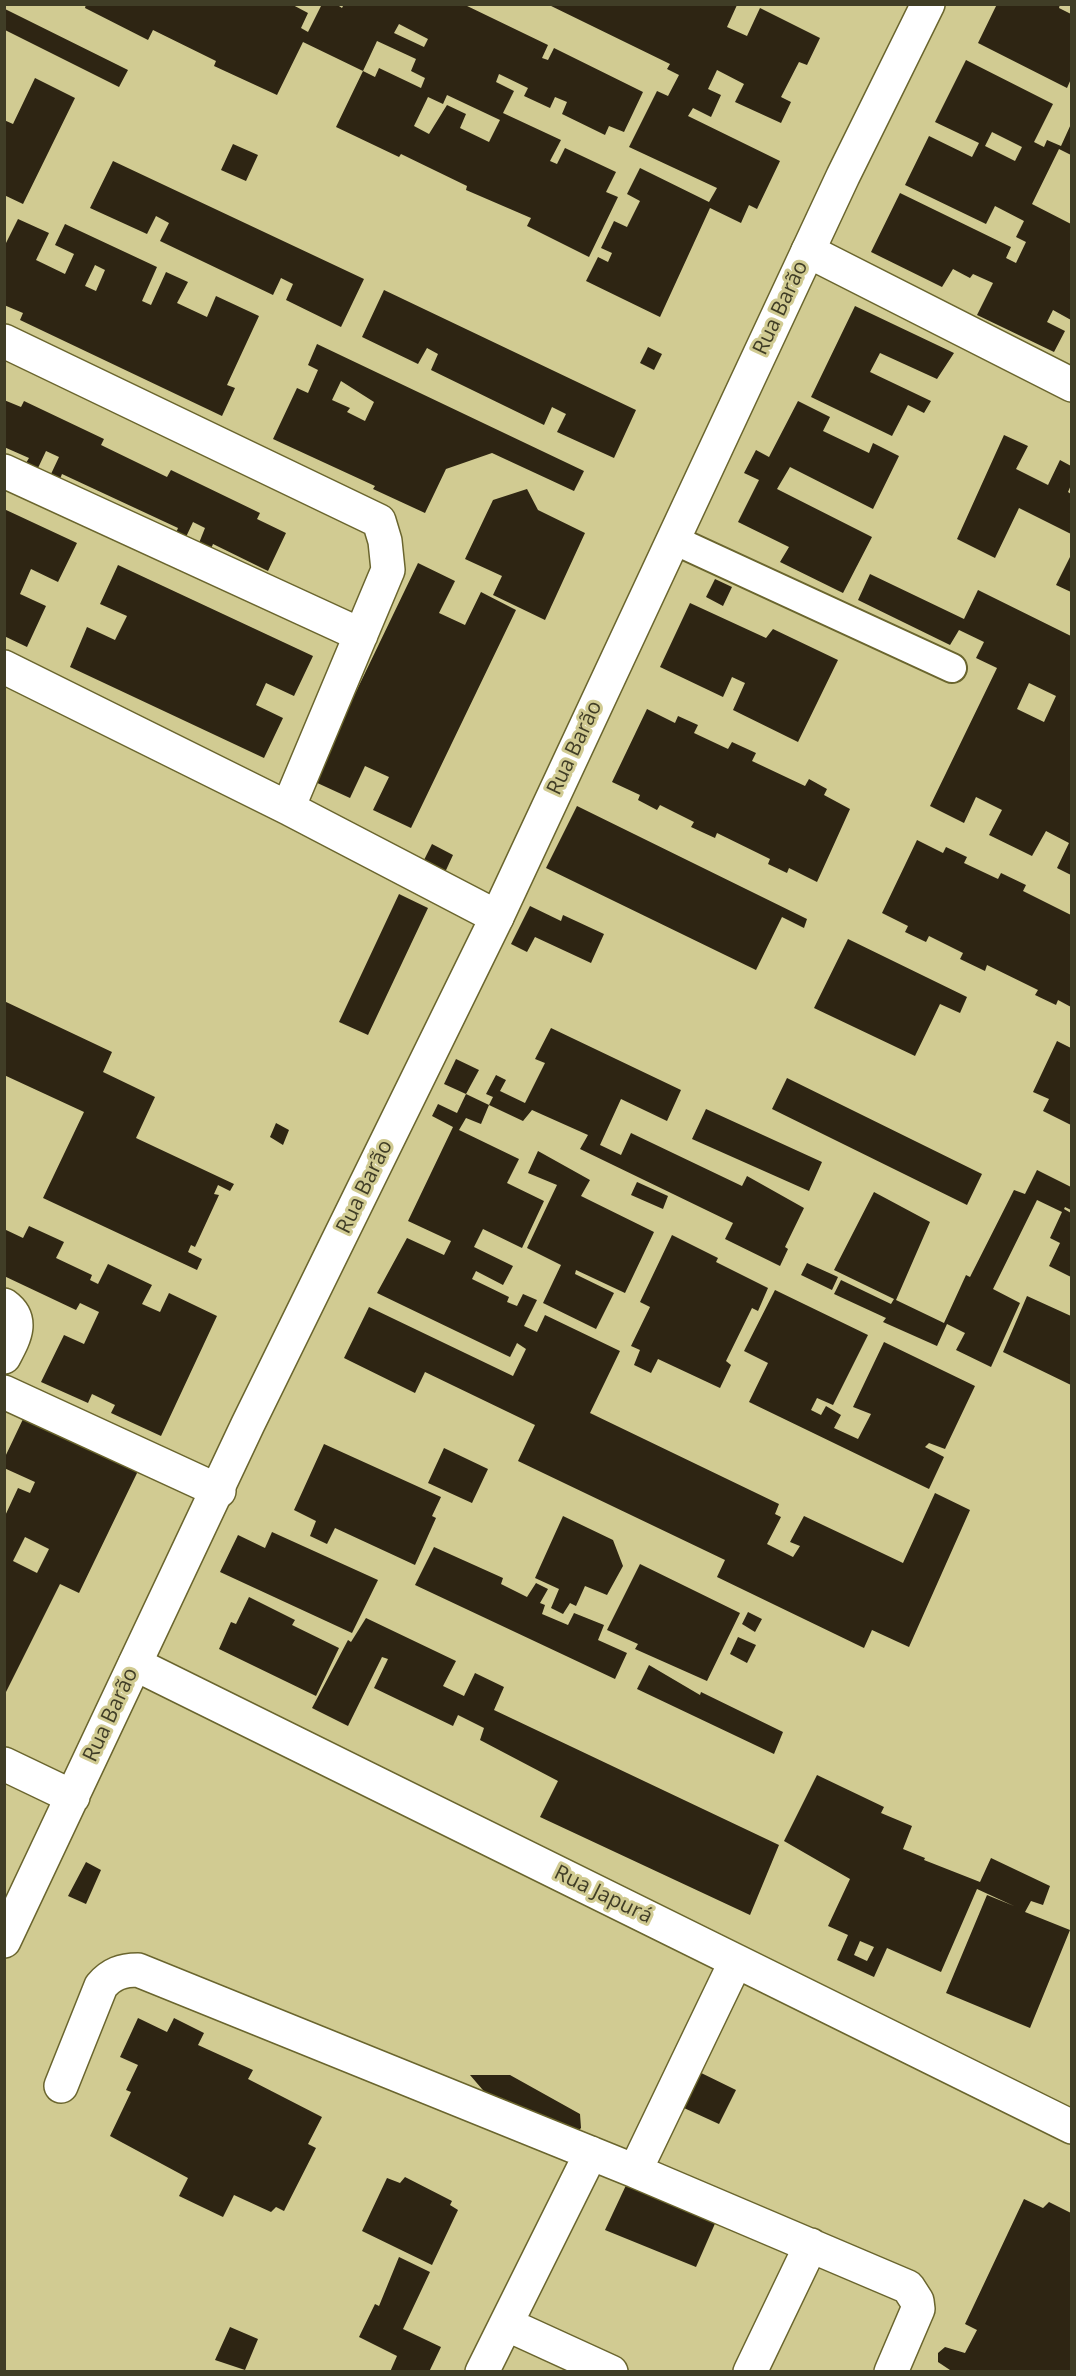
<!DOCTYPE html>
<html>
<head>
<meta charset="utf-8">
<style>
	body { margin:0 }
	#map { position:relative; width:1076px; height:2376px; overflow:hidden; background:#d1cb92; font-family:"Open Sans",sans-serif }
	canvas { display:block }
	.frame { position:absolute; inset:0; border:6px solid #403d26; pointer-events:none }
</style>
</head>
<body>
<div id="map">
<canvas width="1076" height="2376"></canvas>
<div class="frame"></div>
</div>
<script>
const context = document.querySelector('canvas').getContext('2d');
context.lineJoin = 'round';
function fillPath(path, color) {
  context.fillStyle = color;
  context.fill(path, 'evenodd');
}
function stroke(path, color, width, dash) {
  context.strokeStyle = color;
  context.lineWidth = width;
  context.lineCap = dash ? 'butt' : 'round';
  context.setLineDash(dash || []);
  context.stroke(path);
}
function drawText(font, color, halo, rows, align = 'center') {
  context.font = font + ' "Open Sans",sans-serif';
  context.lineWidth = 6;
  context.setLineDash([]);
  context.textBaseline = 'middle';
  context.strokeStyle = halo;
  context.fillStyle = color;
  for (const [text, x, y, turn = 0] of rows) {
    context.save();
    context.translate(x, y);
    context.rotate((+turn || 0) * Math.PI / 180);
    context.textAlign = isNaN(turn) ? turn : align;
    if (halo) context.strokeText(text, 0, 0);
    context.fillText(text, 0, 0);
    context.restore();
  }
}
const building = new Path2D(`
	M86,4H291L308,13L301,28L308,32L322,4H336L342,8L344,4H463L548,45L542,58L548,60L554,48L643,92L624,132L609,126L605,135L562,114L567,102L555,97L550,108L524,96L528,88L499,74L496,82L514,91L503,113L561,140L550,161L557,164L565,148L616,172L606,192L618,197L589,257L527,226L531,218L466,190L467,186L401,154L399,157L336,127L363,71L375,77L379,68L421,88L425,78L411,71L416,59L377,41L363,71L303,42L277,95L214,66L216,61L153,30L148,40L85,8ZM399,24L428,39L424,47L394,33ZM447,95L500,120L489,142L460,128L466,114L447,105L429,134L414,126L428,97L443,104Z
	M547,4H734L737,5L727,27L747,36L760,8L820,38L807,65L799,62L781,97L791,102L781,123L735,102L744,84L717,70L708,89L721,95L711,117L693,108L688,116L780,161L757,209L749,205L741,223L710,208L660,317L586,281L598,257L608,262L612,253L601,248L614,221L627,227L640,201L627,194L640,168L709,202L717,188L629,147L657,91L668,96L679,75L667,69L670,64Z
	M997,4H1060L1059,8L1071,14V79L1067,88L978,43Z
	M5,9L128,70L119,87L5,30Z
	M966,60L1053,104L1034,142L1044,147L1047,140L1061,146L1071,124V155L1059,149L1032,204L1071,224V320L1053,310L1047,322L1065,331L1054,352L977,315L993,283L973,274L970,278L953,269L942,287L871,252L900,193L1011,247L1006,258L1016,263L1026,242L1016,237L1024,221L995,206L986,224L905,185L929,136L972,157L979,143L935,122ZM992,132L1022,147L1015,161L985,146Z
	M35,78L75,98L23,204L4,195V120L13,124Z
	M233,144L258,155L246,181L221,170Z
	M113,161L364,279L341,327L286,300L293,284L281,278L273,295L160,241L169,223L156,216L147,234L90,208Z
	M18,219L49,233L36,260L65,274L74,254L55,245L65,224L157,267L142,301L151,305L166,272L188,282L177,303L207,317L216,296L259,316L227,385L235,388L222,416L20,320L23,313L4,305V247ZM95,265L105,270L96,291L85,286Z
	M384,290L636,410L614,458L557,432L566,414L552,407L544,425L431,370L438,354L427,348L418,364L362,337Z
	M855,306L954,353L937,379L880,353L870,372L931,401L924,413L908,405L892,436L811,397Z
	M317,344L584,471L574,491L492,453L446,469L425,513L373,489L375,486L273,439L297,388L308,393L318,370L308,365ZM341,381L374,402L365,421L347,412L350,408L332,400Z
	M648,347L662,354L654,370L640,363Z
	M4,400L21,407L24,401L104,439L101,445L167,477L171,470L260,513L257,519L286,533L268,571L213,544L211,549L199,543L205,528L193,522L186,537L176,533L178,528L62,474L60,479L51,474L59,457L46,451L38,468L26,463L29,458L4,447Z
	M798,401L830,417L823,431L869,453L873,443L899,456L873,509L790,467L777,489L872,537L843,593L780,562L789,547L738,522L759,480L744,473L756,450L769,457Z
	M1004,435L1028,446L1016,469L1048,485L1060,460L1071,466V485L1068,492L1071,494V534L1019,508L995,558L957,539Z
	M527,489L538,510L585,533L545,620L493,595L502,576L465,559L493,500Z
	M4,509L77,543L58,582L31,569L20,594L46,606L27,647L4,636Z
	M1071,555V592L1056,585Z
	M418,563L455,581L439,613L465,625L481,592L516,610L411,828L373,810L389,777L365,766L350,798L313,781Z
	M118,565L313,656L294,696L266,683L256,705L283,718L264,758L70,667L87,627L115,640L127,616L100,604Z
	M870,574L964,619L978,590L1071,636V875L1057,868L1069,843L1046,831L1032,856L989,835L1002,810L976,797L964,823L930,806L997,668L976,658L984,642L959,630L950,645L858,600ZM1029,683L1056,696L1044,722L1017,709Z
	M715,579L732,587L723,606L706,597Z
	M690,603L766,638L773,629L838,660L798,742L733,710L745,683L732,677L723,697L660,667Z
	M647,709L675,723L678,716L698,725L694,733L728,749L732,742L756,753L752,761L805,786L809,779L827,789L824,795L850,809L817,882L789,868L787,873L768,864L770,859L717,833L715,838L691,827L694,822L660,805L657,810L638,800L640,795L612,782Z
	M577,806L807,919L804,928L782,917L756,970L546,868Z
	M917,840L943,853L946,847L967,857L964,863L998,879L1001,873L1026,885L1023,891L1071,915V1007L1058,1000L1056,1005L1035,995L1038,990L987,965L985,971L960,959L963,953L929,936L926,942L905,932L908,926L882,913Z
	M432,844L453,855L441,881L419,870Z
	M399,894L428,908L368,1035L339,1022Z
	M530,906L561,921L563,915L604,934L591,963L535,937L527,952L511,944Z
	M848,939L967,997L960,1013L940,1004L915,1056L814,1008Z
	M4,1001L112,1052L103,1072L155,1097L136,1138L234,1184L230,1191L218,1185L214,1194L219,1195L195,1247L191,1245L188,1252L202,1259L197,1270L43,1198L84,1112L4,1075Z
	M551,1028L681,1090L667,1121L621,1099L600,1145L621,1155L631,1133L742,1186L747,1176L804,1208L785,1247L788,1249L780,1266L725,1239L733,1223L580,1149L588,1135L532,1110L523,1121L489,1105L493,1097L486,1094L496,1075L506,1080L500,1091L525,1103L545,1063L535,1059Z
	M1057,1041L1071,1048V1125L1043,1111L1049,1099L1033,1092Z
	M456,1059L479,1070L466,1094L444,1084Z
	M787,1078L982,1174L967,1205L772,1109Z
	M466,1094L489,1105L481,1124L466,1118L459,1130L519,1159L507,1183L544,1201L522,1248L483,1229L474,1247L513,1266L503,1285L476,1271L472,1279L509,1297L507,1302L517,1306L523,1294L537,1300L524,1326L537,1332L545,1315L620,1351L590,1413L779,1504L775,1514L781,1517L767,1544L793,1557L800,1546L790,1542L804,1516L903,1563L935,1493L970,1510L909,1647L872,1630L864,1648L717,1577L725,1560L518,1461L535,1425L425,1372L415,1393L344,1358L369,1307L513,1376L526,1349L517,1343L510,1357L377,1293L407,1238L444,1255L451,1241L408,1221L453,1127L432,1116L438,1104L457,1113Z
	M706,1109L822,1162L809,1191L692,1139Z
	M276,1123L289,1130L283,1145L270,1137Z
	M538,1151L590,1180L581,1196L654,1232L625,1293L576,1270L575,1274L614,1293L596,1329L543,1303L561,1265L527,1248L557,1185L528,1173Z
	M1037,1170L1071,1187V1210L1065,1207L1064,1209L1071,1213V1277L1049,1266L1060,1243L1050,1238L1062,1212L1037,1200L993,1289L1020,1303L991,1367L956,1350L965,1333L947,1324L937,1346L883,1322L886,1318L834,1294L841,1280L891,1304L894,1299L834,1270L874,1192L930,1222L896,1300L944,1323L966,1275L970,1277L1014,1190L1025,1194Z
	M637,1182L668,1196L663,1209L631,1195Z
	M29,1226L64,1242L56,1258L92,1275L90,1280L98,1284L108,1264L152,1285L142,1304L160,1312L169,1293L217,1316L161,1436L111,1413L115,1405L92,1394L88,1403L41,1382L64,1335L84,1344L99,1312L80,1303L76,1310L4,1276V1229L23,1238Z
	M672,1235L718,1258L716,1262L768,1288L758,1311L752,1308L726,1361L731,1365L720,1388L658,1359L651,1373L634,1365L640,1350L631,1346L650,1307L640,1302Z
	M807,1263L838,1277L832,1290L801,1275Z
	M775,1290L868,1335L833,1405L817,1398L811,1410L821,1415L826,1406L841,1415L834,1428L858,1439L871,1414L853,1407L884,1342L975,1386L945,1449L929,1443L925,1447L944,1457L929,1489L749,1402L768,1363L744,1351Z
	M1027,1296L1071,1316V1385L1003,1352Z
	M24,1417L138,1471L79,1593L60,1584L4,1696V1518L18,1488L30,1493L35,1482L4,1468V1459ZM25,1537L49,1549L37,1573L13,1561Z
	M324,1444L441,1497L432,1516L436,1518L415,1565L335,1528L327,1544L310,1536L316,1521L294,1510Z
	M444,1448L488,1469L472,1503L428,1483Z
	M563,1516L613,1540L623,1566L607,1595L585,1586L576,1606L570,1603L563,1614L551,1608L559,1589L535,1578Z
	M272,1532L378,1580L352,1633L220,1572L238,1535L265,1548Z
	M434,1547L503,1578L501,1584L527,1597L536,1583L548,1589L540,1603L545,1605L542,1614L568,1625L574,1613L604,1625L598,1640L627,1653L615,1679L415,1585Z
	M640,1564L740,1613L707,1681L635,1649L638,1644L607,1630Z
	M249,1597L295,1620L292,1625L339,1648L316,1696L219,1649L231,1622L236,1624Z
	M748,1612L762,1619L755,1632L742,1624Z
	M366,1618L456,1661L443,1686L464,1696L475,1673L504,1687L494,1710L779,1845L750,1915L540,1817L558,1781L480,1740L484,1728L458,1715L453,1726L374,1688L388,1659L382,1657L348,1726L312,1708L348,1640L351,1642Z
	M738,1637L756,1645L747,1663L730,1654Z
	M649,1665L700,1695L701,1692L783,1732L774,1754L637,1689Z
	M817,1775L884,1807L881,1813L912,1826L903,1849L925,1858L924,1860L980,1882L991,1858L1050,1886L1043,1905L1031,1901L1025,1912L1070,1930L1030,2028L946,1993L987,1895L1014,1906L977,1889L941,1972L887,1948L874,1977L837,1960L848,1935L828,1926L850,1879L784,1841ZM860,1941L874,1947L867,1961L854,1955Z
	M86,1862L101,1870L86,1904L68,1896Z
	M138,2018L167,2032L174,2018L204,2033L198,2045L253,2070L248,2079L322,2117L308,2144L316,2148L284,2211L276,2207L271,2212L234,2195L223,2217L179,2196L188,2178L110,2136L131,2092L126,2090L138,2065L120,2057Z
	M691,2068L736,2090L719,2124L673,2103Z
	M470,2075H510L580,2114L581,2128L573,2136L494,2103Z
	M405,2177L452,2201L450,2205L458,2210L432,2265L362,2231L387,2178L400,2183Z
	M628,2181L717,2219L696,2267L605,2230Z
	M1024,2199L1043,2208L1049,2202L1071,2213V2368L1070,2372H953L938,2362V2353L945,2347L965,2353L977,2330L965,2324Z
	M399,2257L430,2272L403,2329L441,2347L429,2372H390L397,2356L359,2337L375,2304L379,2306Z
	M230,2327L258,2339L245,2370L215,2360Z`);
const service = new Path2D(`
	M672,539L952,668`);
const minor = new Path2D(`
	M808,251L1072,385
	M4,341L379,521L385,541L388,570L288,808
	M4,471L361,635
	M4,667L288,808L497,917
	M4,1305C25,1320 14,1338 4,1357
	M4,1392L219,1491
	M135,1664L1072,2127
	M736,1961L635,2171L908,2287L917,2301L918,2309L891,2372
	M61,2086L101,1986C111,1974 122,1970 138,1970L635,2171
	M506,2324L611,2372
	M482,2372L591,2153
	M750,2372L811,2245`);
const tertiary = new Path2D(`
	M4,1764L73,1797
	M4,1941L248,1424L497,917L843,176L928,4`);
const streetNames = [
	["Rua Barão",781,308,-65],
	["Rua Barão",575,748,-65],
	["Rua Barão",365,1187,-64],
	["Rua Barão",111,1715,-65],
	["Rua Japurá",603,1895,26]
];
fillPath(building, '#2e2513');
stroke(service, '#6a652e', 32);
stroke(minor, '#6a652e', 36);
stroke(tertiary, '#6a652e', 36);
stroke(service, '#fff', 28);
stroke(minor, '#fff', 33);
stroke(tertiary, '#fff', 33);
drawText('21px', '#403d26', '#d1cb92', streetNames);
</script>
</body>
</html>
